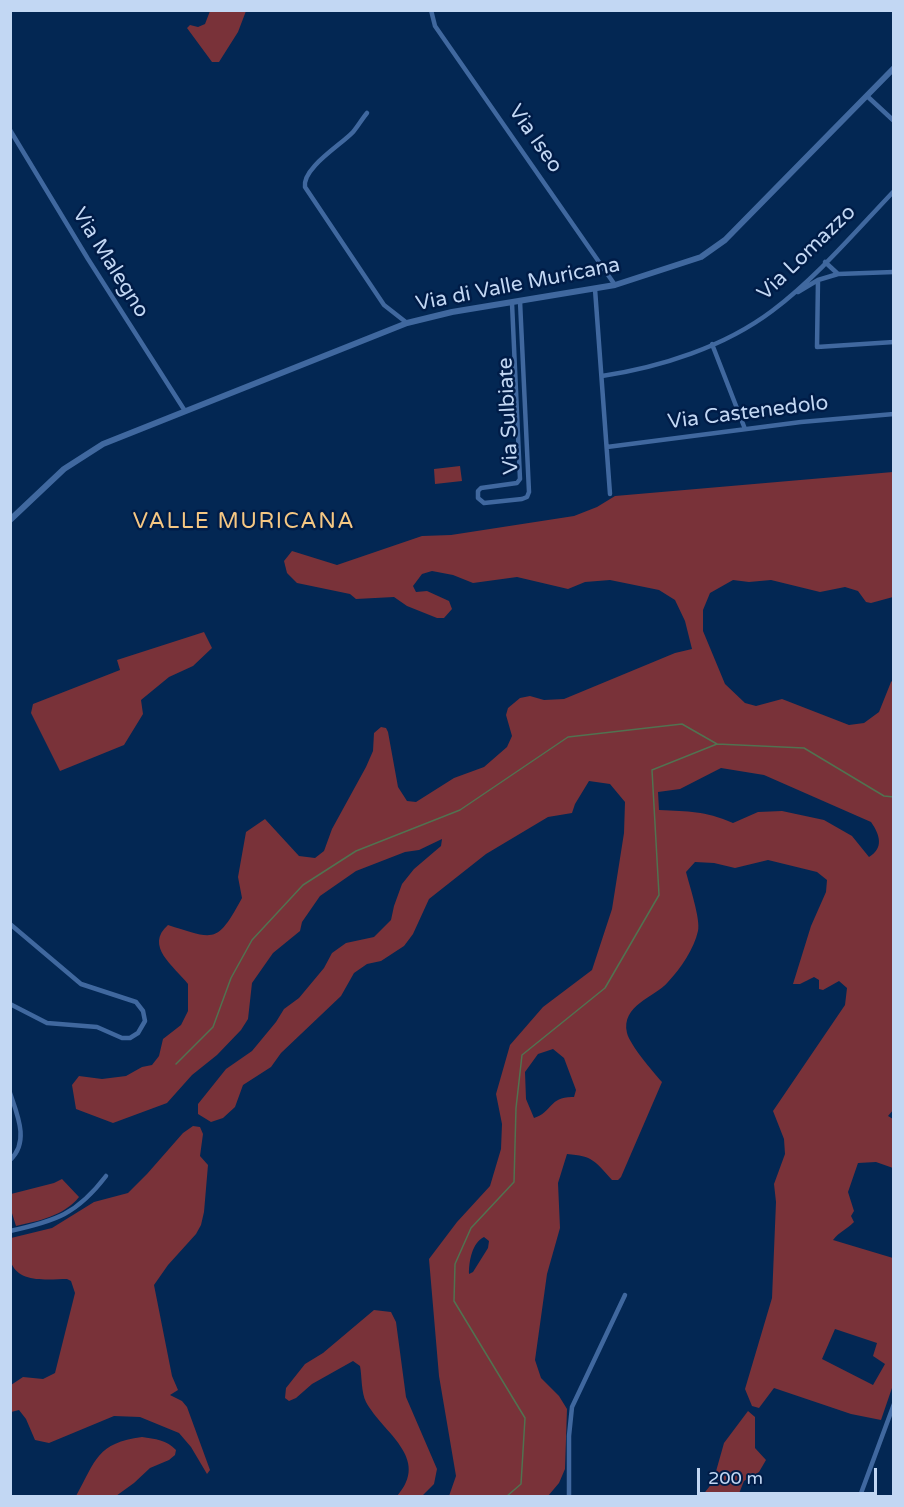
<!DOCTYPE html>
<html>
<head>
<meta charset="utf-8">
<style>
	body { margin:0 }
	#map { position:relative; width:904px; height:1507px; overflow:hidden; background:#032753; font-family:"Varela Round",sans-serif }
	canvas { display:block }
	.frame { position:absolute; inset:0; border:12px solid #c2d7f3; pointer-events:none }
	.scale { position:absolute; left:697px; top:1468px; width:180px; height:27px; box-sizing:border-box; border:3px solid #c2d7f3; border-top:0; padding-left:8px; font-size:18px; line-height:21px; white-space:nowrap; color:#c2d7f3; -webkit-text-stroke:4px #001c47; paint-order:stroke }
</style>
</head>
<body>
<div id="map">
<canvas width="904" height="1507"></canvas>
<div class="frame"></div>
<div class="scale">200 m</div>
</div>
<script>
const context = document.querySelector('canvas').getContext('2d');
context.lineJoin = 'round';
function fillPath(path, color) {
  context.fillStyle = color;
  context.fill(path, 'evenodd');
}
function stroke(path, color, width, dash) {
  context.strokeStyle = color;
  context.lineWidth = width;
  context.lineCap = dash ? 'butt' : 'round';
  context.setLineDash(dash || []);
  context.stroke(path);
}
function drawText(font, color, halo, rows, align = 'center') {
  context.font = font + ' "Varela Round",sans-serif';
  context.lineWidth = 5;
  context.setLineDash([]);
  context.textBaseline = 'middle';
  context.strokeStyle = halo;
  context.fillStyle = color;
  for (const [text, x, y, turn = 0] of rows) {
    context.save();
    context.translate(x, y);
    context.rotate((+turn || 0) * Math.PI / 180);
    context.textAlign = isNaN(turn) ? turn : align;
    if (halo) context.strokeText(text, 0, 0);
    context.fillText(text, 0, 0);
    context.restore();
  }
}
const green = new Path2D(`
	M210,11H246L238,32L219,62H212L187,28L190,25L198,27L205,24Z
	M460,466L462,481L435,484L434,469Z
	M893,472V597L871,603L866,602L858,591L845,587L820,592L771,580L749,582L733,580L710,593L703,610V631L725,684L745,703L756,706L782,699L849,725L864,723L879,712L891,682L893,680L894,1109L888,1116L893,1119V1168L876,1162L858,1163L848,1192L854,1211L851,1216L854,1222C847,1229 839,1232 833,1240L893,1258V1385L881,1420L851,1414L774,1388L759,1408L752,1406L745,1389L772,1298L776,1202L774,1184L785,1154L784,1139L773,1111L845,1005L847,988L839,981L823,990L819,989V980L814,977L800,984H793L811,926L826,892L827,880L817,872L768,860L735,868L714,863L695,862L686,872C689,884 701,920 698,931C694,949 681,968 668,982C654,998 621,1005 627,1033C630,1045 653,1072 662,1082L621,1177L618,1180H612C595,1161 593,1156 567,1154L558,1183L560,1228L547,1274L535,1360L541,1378L559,1396L567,1409L565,1469L559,1483L548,1496H449L456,1476L439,1376L429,1259L457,1222L490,1186L501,1149L502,1124L496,1094L510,1045L543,1007L592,970L612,909L624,833L625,802L610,784L589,781L575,804L572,813L548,817L486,854L429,899L413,934L404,946L381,961L367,964L354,973L341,996L281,1053L271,1067L243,1085L235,1107L223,1118L211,1122L198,1114V1104L226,1069L252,1051L276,1022L284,1009L299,998L324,968L332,953L346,943L374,937L391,920L394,906L402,884L414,869L441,846L442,839L419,850L405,852L356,871L320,896L302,922L300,931L273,953L252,983L248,1019L241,1030L217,1055L192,1075L167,1103L113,1123L76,1109L72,1085L79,1076L102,1079L126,1076L142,1067L152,1065L159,1056L163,1039L181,1025L188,1011V984C174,966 144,946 168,925C215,940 217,944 242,898L238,877L246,832L265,819L299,856L315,858L324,851L332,829L366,767L373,751L374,733L381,727L386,728L388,732L398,787L407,801L416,802L454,778L484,767L507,747L512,736L506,715L508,708L520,698L530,696L544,700L564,699L675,653L692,649L685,621L675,600L659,590L610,580L585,582L568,589L517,577L473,583L453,575L432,571L422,574L413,586L416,592L427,591L449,601L452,609L444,618H437L407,606L394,597L356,599L350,594L297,583L287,573L284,561L292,551L337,565L422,536L451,535L574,516L597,507L615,496ZM721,768L764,775L871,822C880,835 884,848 869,857L852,836L824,820L782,811L758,812L733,823C703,810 690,812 659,810L658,792L680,789ZM553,1049L564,1058L576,1090L574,1097C549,1096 553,1112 534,1118L526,1099L525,1072L538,1054ZM484,1237L489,1241L488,1248L473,1272L469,1274C469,1261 472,1243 484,1237ZM835,1329L877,1343L873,1356L885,1364L873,1385L822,1359Z
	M204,632L212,648L193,666L169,677L141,700L143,714L124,745L60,771L31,713L33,704L120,670L117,660Z
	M193,1126L200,1127L203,1134L200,1156L208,1165L204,1212L201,1225L196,1234L168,1265L154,1285L172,1376L178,1390L170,1395L182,1401L187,1407L210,1470L207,1474L191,1447L179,1433L140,1417L114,1416L49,1443L35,1440L26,1419L19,1410L11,1412V1385L23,1377L43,1379L55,1373L75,1293L71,1281L67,1279C50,1279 18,1284 11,1262C9,1255 10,1245 11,1238L52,1228L94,1202L128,1193L147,1174L183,1133Z
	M62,1179L79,1197C64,1216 38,1221 16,1226L11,1210V1194L54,1183Z
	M374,1310L391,1312L396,1322L406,1397L437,1469L434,1484L422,1496H397C431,1458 383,1433 366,1402C361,1392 362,1376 360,1366L353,1361L312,1384L296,1398L289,1401L285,1398L286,1388L305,1364L323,1353Z
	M748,1411L755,1417V1448L766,1460L759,1472L744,1481L738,1496H702L713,1482L724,1443Z
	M142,1437C155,1439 167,1440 176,1450L175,1455L169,1460L150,1468L134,1483L116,1496H76C96,1460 97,1443 142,1437Z`);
const stream = new Path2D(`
	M176,1064L213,1027L231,978L252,940L303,885L356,851L460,810L568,737L682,724L717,744
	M507,1496L521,1484L525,1418L454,1301L455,1264L471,1228L514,1182L516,1108L522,1055L605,988L659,895L652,770L717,744L804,748L884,796L894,797`);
const minor = new Path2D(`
	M431,10L435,26L615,285
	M867,96L894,121
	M367,113C362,119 358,126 353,132C341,145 302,168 305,187L384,305L407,323
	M10,130L88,259L185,411
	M825,262L838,274L894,272
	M818,280L817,347L894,342
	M595,289L610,494
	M798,292L818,280L838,274
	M512,303L520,479L517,483L481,488L478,491V498L484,503L522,499L527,497L529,492L520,301
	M712,344L745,429
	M602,376C661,367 724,347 772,311C817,277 855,232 894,191
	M607,447L801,422L894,414
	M10,924L81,984L136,1002L143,1011L145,1021L138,1033L130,1038H122L97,1027L47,1023L10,1004
	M10,1093C17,1114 30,1142 10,1160
	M10,1231C56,1221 77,1214 106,1176
	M569,1496V1436L572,1407L625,1295
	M860,1496L894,1404`);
const tertiary = new Path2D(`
	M10,520L64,469L103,444L407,323L452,312L615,285L701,257L725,240L894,68`);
const streetNames = [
	["Via Iseo",535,139,55],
	["Via Lomazzo",807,253,-44],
	["Via Malegno",110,263,58],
	["Via di Valle Muricana",518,285,-11],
	["Via Castenedolo",748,413,-7],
	["Via Sulbiate",509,416,-93]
];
const neighbourhoodNames = [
	["VALLE MURICANA",244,522]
];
fillPath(green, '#793239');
stroke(stream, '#517250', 1.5);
stroke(minor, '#40689f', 4.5);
stroke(tertiary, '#40689f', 6);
drawText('21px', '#c2d7f3', '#001c47', streetNames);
context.letterSpacing = '1.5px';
drawText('22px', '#f5c783', '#001c47', neighbourhoodNames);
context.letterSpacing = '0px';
</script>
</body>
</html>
